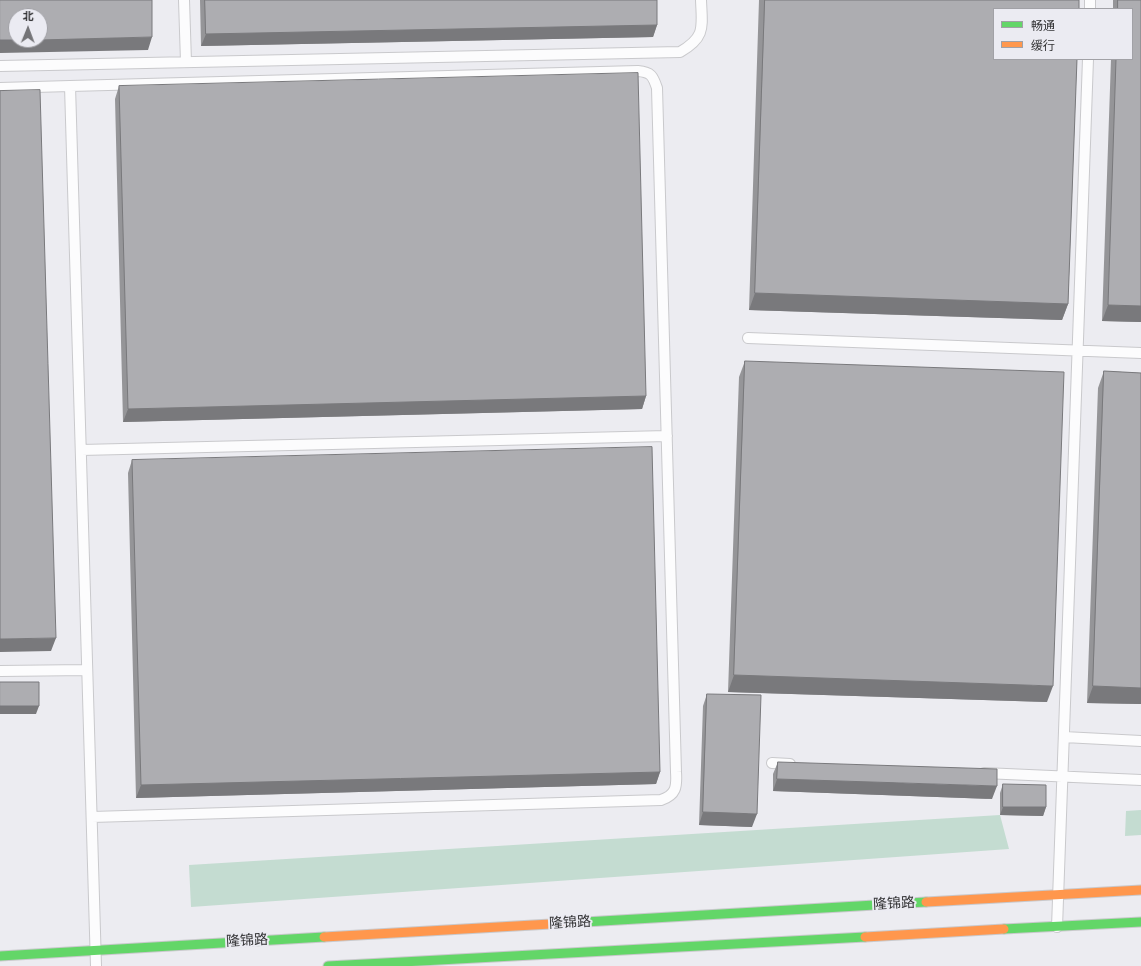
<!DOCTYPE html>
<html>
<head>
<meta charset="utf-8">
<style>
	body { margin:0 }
	#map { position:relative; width:1141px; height:966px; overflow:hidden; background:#ececf1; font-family:"Fira Sans","Noto Sans SC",sans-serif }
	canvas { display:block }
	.legend { position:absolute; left:993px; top:8px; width:140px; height:52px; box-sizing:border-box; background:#ebebf2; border:1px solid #a1a1a6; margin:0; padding:5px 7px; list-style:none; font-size:12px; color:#333335 }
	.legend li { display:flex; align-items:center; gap:8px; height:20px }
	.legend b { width:20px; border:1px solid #a1a1a6 }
	.north { position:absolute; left:8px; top:8px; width:40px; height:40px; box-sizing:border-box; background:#ebebf2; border:1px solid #a1a1a6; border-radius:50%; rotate:1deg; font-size:11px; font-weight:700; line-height:16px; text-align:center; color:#333335 }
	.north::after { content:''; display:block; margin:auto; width:14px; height:18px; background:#747477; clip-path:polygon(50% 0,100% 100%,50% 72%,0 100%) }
</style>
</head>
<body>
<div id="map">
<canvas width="1141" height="966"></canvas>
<ul class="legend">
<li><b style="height:5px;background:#63d668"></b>畅通</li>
<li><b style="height:5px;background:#ff974d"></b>缓行</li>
</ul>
<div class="north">北</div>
</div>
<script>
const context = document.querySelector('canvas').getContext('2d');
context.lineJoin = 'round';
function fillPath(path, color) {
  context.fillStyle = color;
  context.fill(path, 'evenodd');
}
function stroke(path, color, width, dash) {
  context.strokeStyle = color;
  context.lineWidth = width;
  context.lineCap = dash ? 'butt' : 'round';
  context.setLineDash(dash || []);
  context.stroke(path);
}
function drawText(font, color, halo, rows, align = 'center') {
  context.font = font + ' "Fira Sans","Noto Sans SC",sans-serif';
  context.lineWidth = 4;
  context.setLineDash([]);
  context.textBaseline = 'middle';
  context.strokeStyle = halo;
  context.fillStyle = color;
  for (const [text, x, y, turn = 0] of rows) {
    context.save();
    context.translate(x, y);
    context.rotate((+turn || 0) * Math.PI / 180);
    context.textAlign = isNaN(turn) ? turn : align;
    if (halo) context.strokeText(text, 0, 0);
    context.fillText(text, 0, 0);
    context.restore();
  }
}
const green = new Path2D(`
	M1141,810V835L1125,836L1126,811Z
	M1000,815L1009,849L191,907L189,865Z`);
const lane = new Path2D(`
	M184,0L186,62
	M1090,9V0
	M0,66L680,52C706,37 702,27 701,0
	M70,86L638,71C651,72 653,76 657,88L676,772C677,787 676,795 661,800L92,817
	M0,88L70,86L96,966
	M748,338L1141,353
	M81,450L667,436
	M0,671L87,670
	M1064,737L1141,741
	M772,763L790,764
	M984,773L1141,780
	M1057,927L1088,59`);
const fast = new Path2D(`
	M568,923L926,902
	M1004,929L1141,922
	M0,956L324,937
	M328,966L865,937`);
const slow = new Path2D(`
	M926,902L1141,890
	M324,937L568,923
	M865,937L1004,929`);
const wall = new Path2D(`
	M200,0H657V25L653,37L201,46Z
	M759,0H1079L1068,304L1062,320L749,310Z
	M1113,0H1141V322L1102,321L1111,59H1132V9H1113Z
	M119,86L646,396L642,409L123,422L115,99Z
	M745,361L1047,702L728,692L739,377Z
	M1104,371L1141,373V704L1087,703L1098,388Z
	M132,460L660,772L656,784L136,798L128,473Z
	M707,694L752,827L699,825L703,706Z
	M778,762L992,799L773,791V774Z
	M1003,784L1046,807L1043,816L1000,815V793Z`);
const shadedWall = new Path2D(`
	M657,25L653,37L201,46L206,34Z
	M152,37L148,50L0,53V40Z
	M755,293L1068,304L1062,320L749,310Z
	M1108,305L1141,306V322L1102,321Z
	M646,396L642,409L123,422L128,409Z
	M56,638L51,651L0,652V639Z
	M734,675L1053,686L1047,702L728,692Z
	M1093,686L1141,688V704L1087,703Z
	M0,706H39L36,714H0Z
	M660,772L656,784L136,798L141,785Z
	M777,779L997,786L992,799L773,791Z
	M1003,807H1046L1043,816L1000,815Z
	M703,812L757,814L752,827L699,825Z`);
const building = new Path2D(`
	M0,0H152V37L40,40V16H16V40H17H0Z
	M205,0H657V25L206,34Z
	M765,0H1079V9H994V59H1077L1068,304L755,293Z
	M1118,0H1141V306L1108,305L1116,59H1132V9H1118Z
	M638,73L646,396L128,409L119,86Z
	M40,90L56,638L0,639V91Z
	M745,361L1064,372L1053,686L734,675Z
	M1104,371L1141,373V688L1093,686Z
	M652,447L660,772L141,785L132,460Z
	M0,682H39V706H0Z
	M707,694L761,695L757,814L703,812Z
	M778,762L997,769V786L777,779Z
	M1003,784L1046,785V807H1003Z`);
const streetNames = [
	["隆锦路",894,904,-3],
	["隆锦路",570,923,-3],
	["隆锦路",247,941,-3]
];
fillPath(green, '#c4dcd1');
stroke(lane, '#c9c9cc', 12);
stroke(fast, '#c9c9cc', 11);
stroke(slow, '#c9c9cc', 11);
stroke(lane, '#fcfcfd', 10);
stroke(fast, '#63d668', 9);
stroke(slow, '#ff974d', 9);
fillPath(wall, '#959598');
fillPath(shadedWall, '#79797c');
fillPath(building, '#adadb1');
stroke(building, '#79797c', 1);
drawText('14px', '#333335', '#ebebf2', streetNames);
</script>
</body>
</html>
